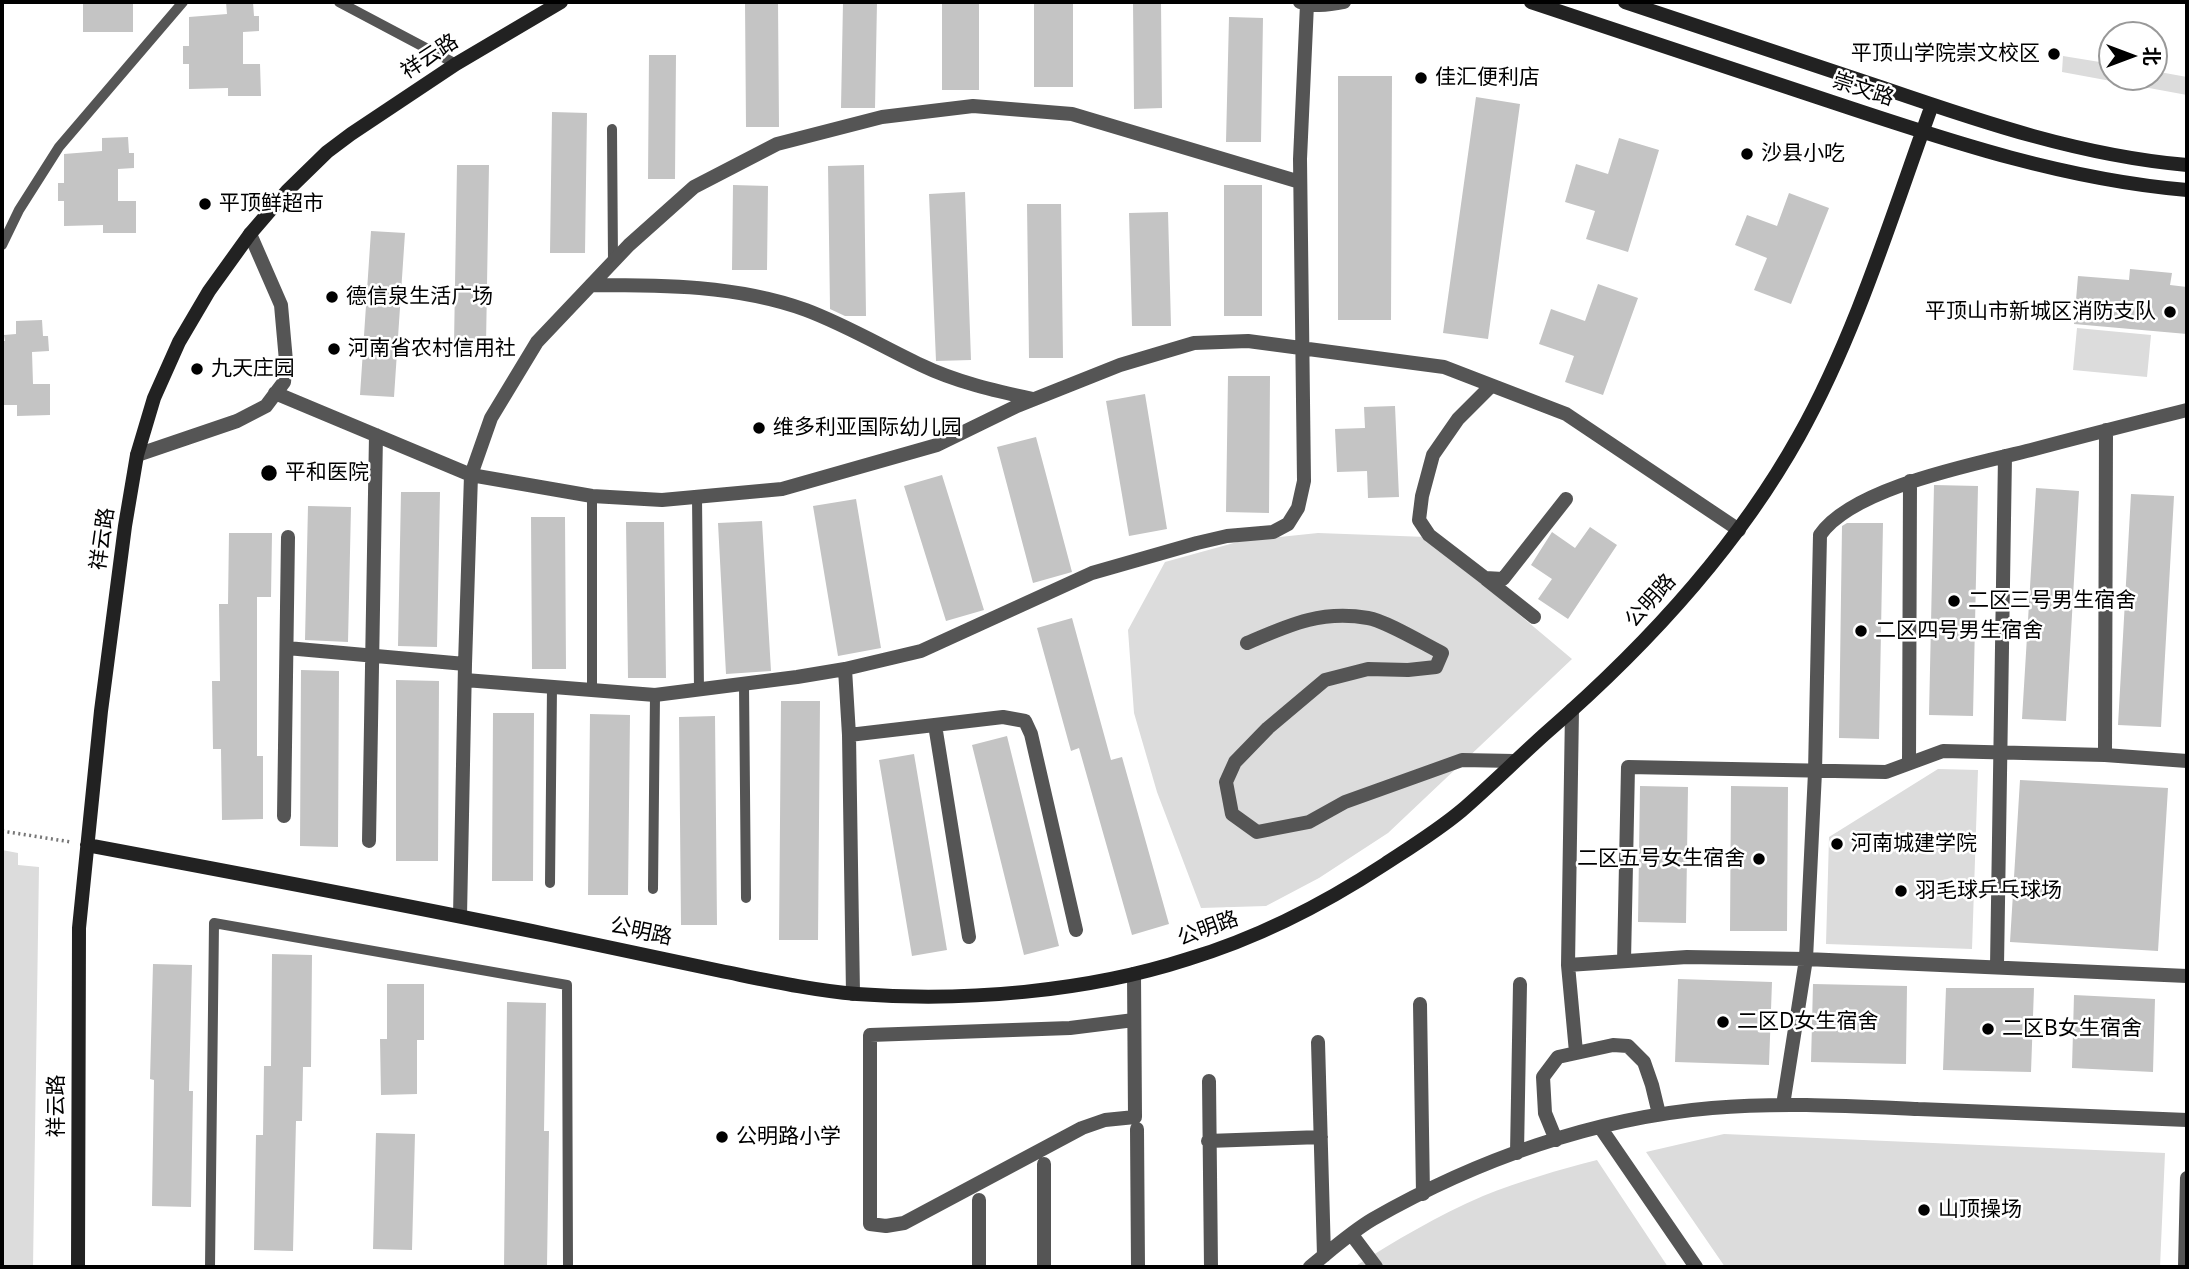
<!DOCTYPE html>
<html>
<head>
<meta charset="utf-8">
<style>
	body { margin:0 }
	#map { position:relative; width:2189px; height:1269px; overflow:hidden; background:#fff; font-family:"Noto Sans","Noto Sans SC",sans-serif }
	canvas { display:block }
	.frame { position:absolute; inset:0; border:4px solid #000; pointer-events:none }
	.north { position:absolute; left:2098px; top:21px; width:70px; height:70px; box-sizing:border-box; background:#fff; border:2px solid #999; border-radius:50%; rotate:90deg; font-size:19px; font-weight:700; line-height:28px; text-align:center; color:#000 }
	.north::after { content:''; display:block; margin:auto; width:24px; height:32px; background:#000; clip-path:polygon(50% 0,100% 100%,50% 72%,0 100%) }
</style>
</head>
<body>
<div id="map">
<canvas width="2189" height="1269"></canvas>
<div class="frame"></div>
<div class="north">北</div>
</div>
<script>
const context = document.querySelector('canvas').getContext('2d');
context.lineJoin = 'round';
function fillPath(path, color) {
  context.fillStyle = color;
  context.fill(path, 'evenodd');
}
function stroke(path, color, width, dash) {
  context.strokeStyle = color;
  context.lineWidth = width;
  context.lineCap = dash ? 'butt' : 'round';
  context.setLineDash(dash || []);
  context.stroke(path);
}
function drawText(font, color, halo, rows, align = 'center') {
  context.font = font + ' "Noto Sans","Noto Sans SC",sans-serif';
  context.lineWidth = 5;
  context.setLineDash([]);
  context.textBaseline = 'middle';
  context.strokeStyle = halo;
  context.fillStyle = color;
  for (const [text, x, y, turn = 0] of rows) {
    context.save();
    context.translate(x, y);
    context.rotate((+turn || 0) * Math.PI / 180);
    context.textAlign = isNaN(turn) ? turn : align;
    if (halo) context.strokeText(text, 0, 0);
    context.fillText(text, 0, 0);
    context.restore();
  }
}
const green = new Path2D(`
	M2063,56L2112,64V77H2154V71L2187,77V95L2062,72Z
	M2077,328L2151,335L2147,377L2073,370Z
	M1318,533L1427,537L1572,659L1388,833L1319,878L1266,906L1201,908L1157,792L1134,713L1128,630L1165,562L1241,541Z
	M1938,769L1978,770L1972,949L1826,944L1829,837Z
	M2,850L18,853V865L39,867L33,1267H2Z
	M1724,1134L2165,1153L2160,1267H1725L1646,1152Z
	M1597,1160L1668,1267H1354C1395,1241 1438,1215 1483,1196C1520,1181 1558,1170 1597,1160Z`);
const building = new Path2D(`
	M83,2H133V32H83Z
	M226,2H253L254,16H259V31L243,32V64H260L261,96H228V88L189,89V64H183V46H189V17L227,14Z
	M745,2H778L779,127H746Z
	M843,2H877L875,108H841Z
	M942,2H979V90H942Z
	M1034,2H1073V87H1034Z
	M1133,2H1161L1162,108L1134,109Z
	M1229,17L1263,18L1261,142H1226Z
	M649,55H676L675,179H648Z
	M1338,76H1392L1391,320H1338Z
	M1476,97L1520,104L1488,339L1443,333Z
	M552,112L587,113L585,253H550Z
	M128,137L129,153H134V168L118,169V201H136V233H103V225L64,226V201H58V183H64V154L102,151V138Z
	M1619,138L1659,150L1628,252L1586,239L1595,211L1565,202L1576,164L1608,174Z
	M457,165H489L486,345L454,344Z
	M864,165L866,316H845L830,309L828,166Z
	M733,185L768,186L767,270H732Z
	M1224,185H1262V316H1224Z
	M965,192L971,360L936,361L929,194Z
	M1789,193L1829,208L1791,304L1754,290L1767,258L1735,245L1747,215L1777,226Z
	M1027,204H1061L1063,358H1029Z
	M1168,212L1171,326H1132L1129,213Z
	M371,231L405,233L394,397L360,395Z
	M2130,269L2172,273L2170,285L2187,287V334L2074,324L2078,276L2129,280Z
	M1598,284L1638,298L1603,395L1565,382L1574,356L1539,344L1551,309L1585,321Z
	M42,320L43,336H48L49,351L32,352L33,384H50V415L17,416V405H4L2,402V341H5L4,335L16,334V321Z
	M1228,376H1270L1269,513L1226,512Z
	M1145,394L1167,529L1129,536L1106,401Z
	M1395,406L1399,497L1368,498L1367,471L1337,472L1335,429L1365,428L1364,407Z
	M1036,437L1072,572L1033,583L997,447Z
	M942,475L984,610L946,621L904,486Z
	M1934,485L1978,486L1973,716L1929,715Z
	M2036,488L2079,491L2066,721L2022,719Z
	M401,492H440L437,647L398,646Z
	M2131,494L2174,496L2161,727L2118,725Z
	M856,499L881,648L838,656L813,506Z
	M308,506L351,507L348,642L305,640Z
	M531,517H565L566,669H532Z
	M762,521L771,671L726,674L718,523Z
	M626,522H664L666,678H628Z
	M1847,523H1883L1879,739L1839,738L1842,526Z
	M1590,527L1617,545L1568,619L1538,599L1552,579L1531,565L1552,532L1575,548Z
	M229,533H272L271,597H257V756H263V819L222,820L221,749H213L212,681H220L219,604H228Z
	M1072,618L1111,760L1122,757L1169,924L1132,935L1079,748L1071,751L1037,628Z
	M301,670L339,671L338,847L300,846Z
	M396,680L439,681L438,861H396Z
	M781,701H820L818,940H779Z
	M493,713H534L533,881H492Z
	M590,714L630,715L628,895H588Z
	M715,716L717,925H681L679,717Z
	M1007,736L1059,946L1024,955L972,745Z
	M914,754L947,950L912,956L879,760Z
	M2020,780L2168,788L2158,951L2010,942Z
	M1640,786L1688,787L1686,923L1638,922Z
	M1731,786L1788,787L1787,931H1730Z
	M272,954L312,955L311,1067H303L302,1121H296L293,1251L254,1250L256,1135H263L264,1066H271Z
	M153,964L192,965L189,1091H193L191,1207L152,1206L154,1080L150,1079Z
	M1678,979L1772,982L1769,1065L1675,1062Z
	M387,984H424V1040H417V1094L381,1095L380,1039H387Z
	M1813,984L1907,986L1906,1064L1811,1062Z
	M1946,988H2034L2031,1072L1943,1070Z
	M2074,995L2155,999L2153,1072L2072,1068Z
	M507,1002L546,1003L544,1131H549L547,1266L539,1267H504Z
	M376,1133L415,1134L412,1250L373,1249Z`);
const path = new Path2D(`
	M2,831L71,842`);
const lane = new Path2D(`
	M339,2L456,64
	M612,129L613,261
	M2,245L19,210L59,147L183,2
	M592,496V690
	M697,497L699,691
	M744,685L746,898
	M550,883L552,687
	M653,889L655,695
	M210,1267L214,923L567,985L568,1267`);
const street = new Path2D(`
	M1300,2C1314,7 1330,5 1344,2
	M591,285C663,285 737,285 806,310C846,325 883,347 921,365C956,382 996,391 1033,399
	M1491,386L1458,419L1433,455L1422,496L1419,520L1429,535L1485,578L1503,579L1566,499
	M275,393L471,475L592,496L662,500L782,489L937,445L1017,406L1120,365L1194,343L1248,341L1444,367L1566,414L1739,530
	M137,455L237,421L266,406L284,382L286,361L281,305L250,234
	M1486,579L1534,617
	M1247,643C1289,625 1320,610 1368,618C1386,621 1424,644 1442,653L1436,667L1408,670L1368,669L1325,680L1268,728L1235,762L1226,782L1232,814L1257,832L1309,822L1345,802L1462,760L1514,761
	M287,648L465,664
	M845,669L849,735L853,994
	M465,680L655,695L797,677L845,669L921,651L1092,573L1197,543L1227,536L1273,532L1288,524L1298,508L1304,481L1300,159L1307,4
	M1572,710L1568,965L1576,1052
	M935,725L969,937
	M849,735L1003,717L1025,721L1031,734L1076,930
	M2105,755L2106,430
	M1909,763L1910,481
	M284,816L288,537
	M369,841L376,435
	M460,916L465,664L471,475L491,418L537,342L629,245L694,187L777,144L882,117L973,106L1072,114L1300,182
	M1624,961L1628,767L1886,772L1943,751L2105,755L2187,761
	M1568,965L1687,957L1806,959L1815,772L1820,535C1853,487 1976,464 2031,450C2083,436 2135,423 2187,410
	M1997,966L2005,456
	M1134,974L1135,1117L1105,1120L1082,1128L904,1223L886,1226L870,1224V1035L1070,1028L1134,1020
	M1420,1004L1423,1194
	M1318,1042L1324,1256
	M1209,1081L1211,1267
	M1783,1105L1806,959L2187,976
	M1600,1127L1696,1267
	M1137,1129L1138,1267
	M1556,1140L1545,1113L1543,1077L1558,1057L1613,1045L1628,1046L1644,1062L1652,1085L1659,1114
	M1208,1141L1321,1137
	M1517,1153L1520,984
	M1044,1164V1267
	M979,1200V1267
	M1352,1235L1376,1267
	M1310,1267C1330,1251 1351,1232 1373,1219C1476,1160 1594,1118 1712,1108C1780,1102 1850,1106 1918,1109C2008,1113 2098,1117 2187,1120
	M2185,1267L2187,1178`);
const secondary = new Path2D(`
	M1531,2C1634,36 1736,70 1838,104C1952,142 2067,180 2187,190
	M1625,2C1711,31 1797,59 1883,88C1982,122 2082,156 2187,165
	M87,845C242,874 397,903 551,935C608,947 664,959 721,971C766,980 811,990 857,994C964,1002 1086,992 1188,959C1258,938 1324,904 1385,864C1411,847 1437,831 1461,811C1490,786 1517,759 1546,733C1644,648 1735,551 1799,436C1856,334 1892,215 1932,105
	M78,1267L79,928L101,711L125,526L137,455L154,398L179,342L209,291L250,234L287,191L327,152L351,134L456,64L561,2`);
const markers = [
	[2054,54,7,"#000"],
	[1421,78,7,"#000"],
	[1747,154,7,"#000"],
	[205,204,7,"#000"],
	[332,297,7,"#000"],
	[2170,312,7,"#000"],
	[334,349,7,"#000"],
	[197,369,7,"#000"],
	[759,428,7,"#000"],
	[269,473,9,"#000"],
	[1954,601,7,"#000"],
	[1861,631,7,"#000"],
	[1837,844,7,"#000"],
	[1759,859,7,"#000"],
	[1901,891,7,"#000"],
	[1723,1022,7,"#000"],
	[1988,1029,7,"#000"],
	[722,1137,7,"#000"],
	[1924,1210,7,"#000"]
];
const poiNames = [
	["平顶山学院崇文校区",2040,54,"right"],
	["佳汇便利店",1435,78],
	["沙县小吃",1761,154],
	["平顶鲜超市",219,204],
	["德信泉生活广场",346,297],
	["平顶山市新城区消防支队",2156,312,"right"],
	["河南省农村信用社",348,349],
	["九天庄园",211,369],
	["维多利亚国际幼儿园",773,428],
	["平和医院",285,473],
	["二区三号男生宿舍",1968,601],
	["二区四号男生宿舍",1875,631],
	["河南城建学院",1851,844],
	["二区五号女生宿舍",1745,859,"right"],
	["羽毛球乒乓球场",1915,891],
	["二区D女生宿舍",1737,1022],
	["二区B女生宿舍",2002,1029],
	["公明路小学",736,1137],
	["山顶操场",1938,1210]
];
const streetNames = [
	["祥云路",430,57,-33],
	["崇文路",1863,90,18],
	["祥云路",103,539,-82],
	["公明路",1651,601,-48],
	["公明路",1208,929,-20],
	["公明路",641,932,12],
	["祥云路",57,1106,-90]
];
fillPath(green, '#dcdcdc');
fillPath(building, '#c4c4c4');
stroke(path, '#777', 3.5, [2, 3.5]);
stroke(lane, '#555', 10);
stroke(street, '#555', 14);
stroke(secondary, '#222', 14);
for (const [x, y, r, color] of markers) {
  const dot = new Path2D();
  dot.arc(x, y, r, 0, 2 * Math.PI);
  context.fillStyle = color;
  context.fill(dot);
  stroke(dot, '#fff', 2.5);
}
drawText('21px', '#000', '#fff', poiNames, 'left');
drawText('21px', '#000', '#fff', streetNames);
</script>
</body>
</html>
